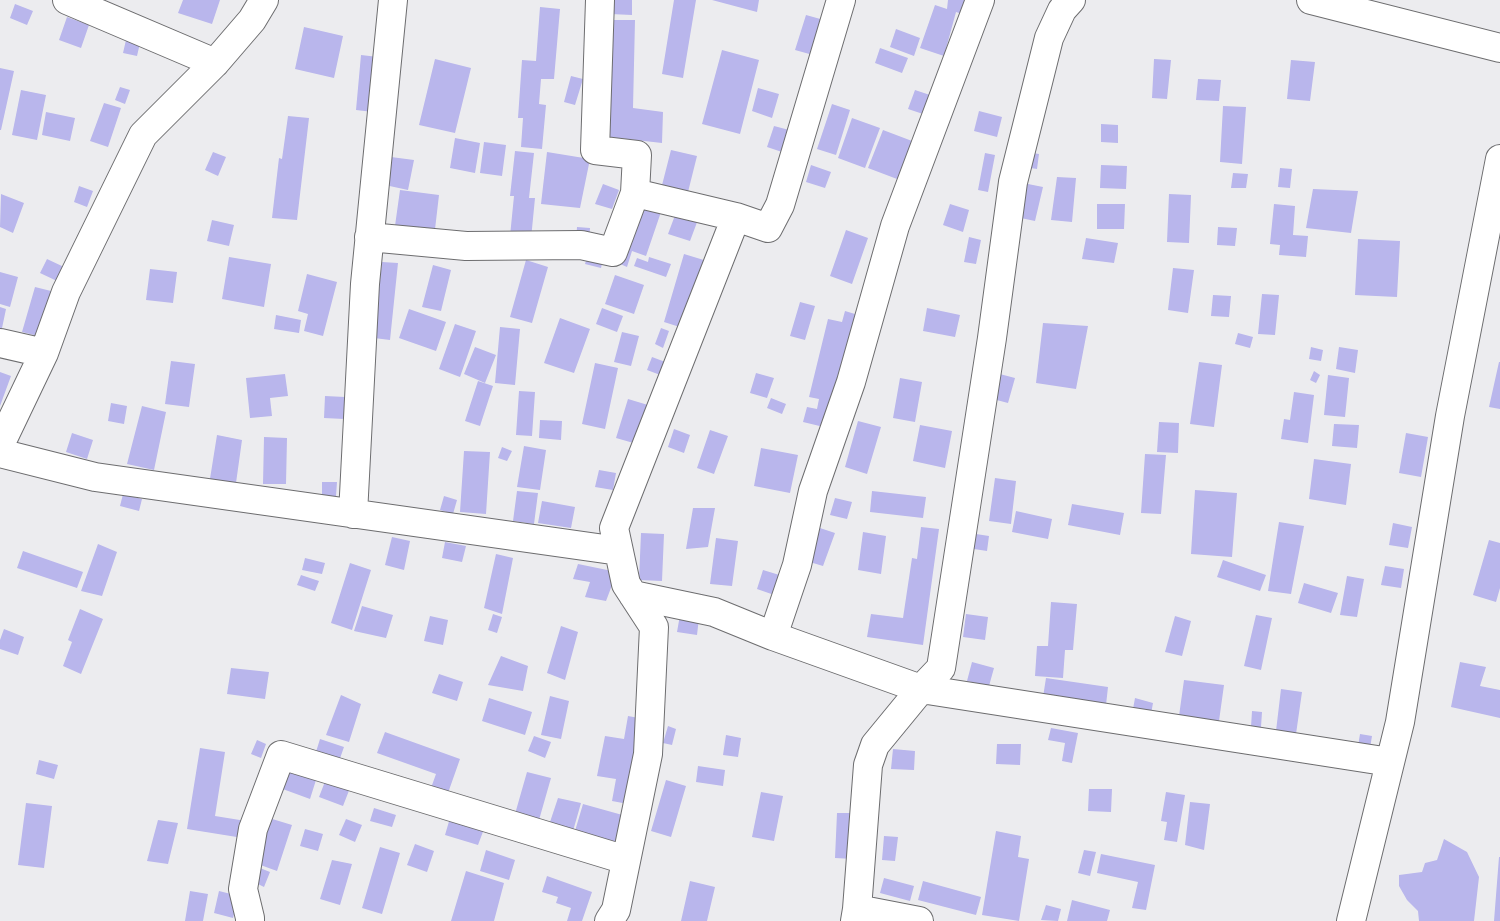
<!DOCTYPE html>
<html>
<head>
<meta charset="utf-8">
<style>
	body { margin:0 }
	canvas { display:block; background:#ececef }
</style>
</head>
<body>
<canvas width="1500" height="921"></canvas>
<script>
const context = document.querySelector('canvas').getContext('2d');
context.lineJoin = 'round';
function fillPath(path, color) {
  context.fillStyle = color;
  context.fill(path, 'evenodd');
}
function stroke(path, color, width, dash) {
  context.strokeStyle = color;
  context.lineWidth = width;
  context.lineCap = dash ? 'butt' : 'round';
  context.setLineDash(dash || []);
  context.stroke(path);
}
const building = new Path2D(`
	M183,0H220L212,24L178,13Z
	M610,0H632V15L610,14Z
	M674,0H696L683,78L662,74Z
	M712,0H759L757,12Z
	M948,0H969L965,15L956,12L944,56L920,48L935,5L947,9Z
	M15,4L33,11L27,25L10,18Z
	M540,7L560,9L554,79H541L539,104L546,105L542,149L521,147L523,118H518L522,60L536,61Z
	M806,15L824,20L813,55L795,50Z
	M67,17L89,25L81,48L59,40Z
	M610,20H635L633,108L663,112L662,143L609,137Z
	M304,27L343,36L334,78L295,69Z
	M896,29L920,38L914,56L890,47Z
	M126,40L140,43L137,56L123,53Z
	M880,48L908,58L902,73L875,63Z
	M722,50L759,60L740,134L702,124Z
	M361,55L378,57L373,112L356,110Z
	M435,59L471,68L455,133L419,125Z
	M1154,59L1171,60L1167,99L1152,98Z
	M1291,60L1315,62L1310,101L1287,99Z
	M0,68L14,71L1,130H0Z
	M571,76L583,79L575,105L564,102Z
	M1198,79L1221,80L1219,101L1196,100Z
	M120,87L130,90L125,104L115,100Z
	M758,88L779,94L772,118L752,111Z
	M21,90L46,95L37,140L12,135Z
	M915,90L933,96L926,115L908,109Z
	M104,103L121,108L108,147L90,141Z
	M832,104L850,110L836,155L817,149Z
	M1223,106L1246,107L1242,164L1220,162Z
	M979,111L1002,117L997,137L974,131Z
	M46,112L75,118L70,141L42,135Z
	M288,116L309,118L297,220L272,218L279,158L282,159Z
	M852,118L880,128L865,168L838,158Z
	M1101,124L1118,125V143L1101,142Z
	M774,126L793,131L785,153L767,147Z
	M883,130L920,144L905,182L868,168Z
	M455,138L480,143L475,173L450,168Z
	M484,142L506,145L502,176L480,173Z
	M671,150L697,156L687,196L661,189Z
	M515,151L534,153L529,198H535L531,239L510,236L514,196H510Z
	M213,152L226,157L218,176L205,170Z
	M547,152L590,159L580,208L541,204Z
	M1026,152L1039,154L1037,169L1024,167Z
	M985,153L995,155L988,192L978,190Z
	M391,157L414,160L408,190L385,185Z
	M811,165L831,172L825,188L806,182Z
	M1101,165L1127,166L1126,189L1100,188Z
	M1280,168L1292,169L1290,188L1278,187Z
	M1233,173L1248,174L1246,188H1231Z
	M1057,177L1076,178L1072,222L1051,220Z
	M1023,183L1043,187L1035,221L1016,217Z
	M603,184L619,190L612,209L595,204Z
	M79,186L93,191L87,207L74,202Z
	M1313,189L1358,191L1351,233L1306,228Z
	M400,190L439,195L434,238L394,233Z
	M1,194L24,203L13,233L0,227Z
	M1169,194L1191,195L1189,243L1167,242Z
	M638,204L661,212L646,256L632,251L627,267L618,263Z
	M950,204L969,210L963,232L943,225Z
	M1097,204H1125L1124,229H1097Z
	M1274,204L1295,206L1293,235L1308,236L1306,257L1279,255L1280,245L1270,244Z
	M677,210L699,217L690,241L668,234Z
	M212,220L234,225L229,246L207,241Z
	M577,227L590,228L589,242L576,241Z
	M1218,227L1237,228L1235,246L1217,245Z
	M846,230L868,238L852,284L830,276Z
	M969,237L981,240L976,264L964,262Z
	M1086,238L1118,243L1114,263L1082,259Z
	M1358,239L1400,241L1397,297L1355,295Z
	M589,251L604,255L601,268L585,264Z
	M684,254L707,261L686,329L664,322Z
	M229,257L271,264L264,307L222,299Z
	M649,257L671,264L666,277L634,266L637,258L648,262Z
	M47,259L64,267L57,281L40,273Z
	M526,260L548,267L532,323L510,317Z
	M382,262L398,263L390,340L374,338Z
	M433,265L451,270L441,311L422,307Z
	M1173,268L1194,270L1188,313L1168,310Z
	M150,269L177,272L173,303L146,300Z
	M0,272L18,277L10,307L0,304Z
	M307,274L337,282L323,336L304,331L308,314L298,311Z
	M615,275L644,285L634,314L605,304Z
	M35,287L51,291L38,336L22,332Z
	M1262,294L1279,295L1275,335L1258,334Z
	M1213,295L1231,296L1229,317L1211,316Z
	M800,302L815,306L805,340L790,336Z
	M0,307L6,309L1,333H0Z
	M602,308L623,316L617,332L596,324Z
	M927,308L960,315L955,337L923,331Z
	M409,309L446,322L436,351L399,338Z
	M845,311L855,314L828,428L803,422L807,407L817,409L819,399L809,397L828,319L842,322Z
	M276,315L301,320L299,333L274,329Z
	M560,318L590,329L574,373L544,363Z
	M1043,323L1088,326L1076,389L1036,383Z
	M455,324L476,331L460,377L439,369Z
	M500,327L520,329L515,385L495,383Z
	M661,328L669,331L663,348L655,344Z
	M622,332L639,336L631,366L614,362Z
	M1238,333L1253,337L1250,348L1235,344Z
	M475,347L496,355L485,383L464,374Z
	M1311,347L1323,350L1321,361L1309,359Z
	M1339,347L1358,350L1355,373L1336,369Z
	M652,357L668,363L663,376L647,370Z
	M171,361L195,364L189,407L165,404Z
	M1199,362L1222,365L1214,427L1190,424Z
	M1499,362H1500V409L1489,407Z
	M595,363L618,368L605,429L582,424Z
	M1314,371L1320,375L1316,383L1310,380Z
	M0,372L11,376L0,406Z
	M756,373L774,378L767,398L750,393Z
	M996,373L1015,378L1008,403L989,398Z
	M285,374L288,396L270,398L272,416L250,418L246,378Z
	M1328,375L1349,378L1345,417L1324,415Z
	M900,378L922,382L915,422L893,418Z
	M478,381L493,386L480,426L465,421Z
	M519,391L535,392L532,436L516,435Z
	M1294,392L1314,395L1308,443L1281,439L1284,419L1290,420Z
	M325,396L345,397L344,419L324,418Z
	M771,398L786,404L782,414L767,408Z
	M628,399L648,405L637,444L616,438Z
	M111,403L127,406L124,424L108,421Z
	M142,406L166,412L154,470L127,464Z
	M540,420L562,421L561,440L539,438Z
	M858,421L881,427L867,474L845,467Z
	M1159,422L1179,423L1178,453L1157,452Z
	M1334,424L1359,425L1357,448L1332,446Z
	M920,425L952,431L945,468L913,461Z
	M674,429L690,435L684,453L668,447Z
	M710,430L728,436L714,474L697,468Z
	M72,433L93,440L87,459L66,452Z
	M1406,433L1428,437L1421,477L1399,473Z
	M217,435L242,440L236,483L209,485Z
	M264,437L287,438L286,484H263Z
	M524,446L546,450L540,490L517,487Z
	M502,447L512,451L507,461L498,458Z
	M761,448L798,455L790,493L754,486Z
	M464,451L490,452L486,514L460,512Z
	M1145,454L1166,455L1161,514L1141,513Z
	M1314,459L1351,464L1346,505L1309,499Z
	M599,470L616,473L613,490L595,487Z
	M995,478L1016,481L1011,524L989,521Z
	M322,482H337L336,496H322Z
	M1195,490L1237,493L1232,557L1191,554Z
	M517,491L538,493L534,524L513,521Z
	M872,491L926,497L923,518L870,512Z
	M123,494L142,499L139,511L120,506Z
	M444,496L457,500L453,514L440,510Z
	M835,498L852,502L847,519L830,515Z
	M542,501L575,507L571,528L538,523Z
	M1072,504L1124,513L1120,535L1068,525Z
	M693,508H715L708,547L686,549Z
	M1016,511L1052,519L1048,539L1012,532Z
	M1279,522L1304,526L1291,594L1268,591Z
	M1393,523L1412,527L1408,548L1389,545Z
	M814,526L835,533L823,566L803,560Z
	M921,527L939,529L923,645L867,637L871,614L903,618L912,558L917,559Z
	M863,532L886,536L881,574L858,570Z
	M963,532L989,536L987,551L961,547Z
	M641,533L664,534L662,581L639,580Z
	M392,537L410,541L404,570L385,565Z
	M716,538L738,541L732,586L710,584Z
	M1489,540L1500,543V588L1496,602L1473,595Z
	M445,542L466,546L462,562L442,558Z
	M98,544L117,552L102,596L81,591Z
	M23,551L83,572L77,588L17,568Z
	M496,554L513,558L502,614L484,608Z
	M305,558L325,563L322,574L302,570Z
	M1223,560L1266,575L1260,591L1217,577Z
	M350,563L371,570L352,630L331,623Z
	M578,564L617,572L606,601L585,597L590,582L573,579Z
	M1385,566L1404,569L1401,588L1381,585Z
	M763,570L786,577L780,597L757,589Z
	M301,575L319,581L315,591L297,585Z
	M1347,576L1364,579L1357,617L1340,615Z
	M1304,583L1338,593L1331,613L1298,603Z
	M1051,602L1077,604L1073,650H1065L1063,678L1035,676L1037,646H1048Z
	M362,606L393,615L386,638L354,631Z
	M80,609L103,619L81,674L63,666L72,642L68,640Z
	M493,614L502,617L497,633L488,630Z
	M966,614L988,617L985,640L963,637Z
	M680,615L699,618L697,635L677,632Z
	M1256,615L1272,618L1261,670L1244,666Z
	M430,616L448,620L443,645L424,641Z
	M1175,616L1191,621L1182,656L1165,652Z
	M561,626L578,632L565,680L547,673Z
	M4,629L24,637L18,655L0,649V640Z
	M501,656L528,666L523,691L488,685Z
	M972,662L994,668L989,686L967,681Z
	M1460,662L1486,667L1480,686L1500,690V718L1451,707Z
	M231,668L269,672L265,699L227,694Z
	M439,674L463,682L457,701L432,693Z
	M1046,678L1108,687L1106,705L1043,697Z
	M1184,680L1224,685L1219,721L1179,716Z
	M1281,689L1302,692L1296,734L1276,731Z
	M341,695L361,704L349,742L326,735Z
	M550,696L569,701L561,739L541,735Z
	M489,698L532,712L525,735L482,721Z
	M1135,698L1153,703L1151,714L1133,709Z
	M1252,711L1262,712L1261,727H1251Z
	M628,716L644,719L628,804L612,801L616,779L597,776L605,736L624,739Z
	M668,726L676,729L672,745L663,743Z
	M1051,728L1078,733L1072,763L1062,761L1065,743L1048,740Z
	M385,732L460,759L448,793L431,788L436,774L377,753Z
	M1360,734L1372,736L1370,748L1358,746Z
	M726,735L741,738L738,757L723,755Z
	M534,736L551,742L545,758L528,751Z
	M320,739L344,747L338,764L315,755Z
	M257,740L266,744L261,758L251,754Z
	M997,744H1021L1020,765L996,764Z
	M200,748L225,752L215,816L246,821L243,838L187,829Z
	M893,749L915,751L914,770L891,769Z
	M39,760L58,765L54,779L36,774Z
	M698,766L725,770L723,786L696,782Z
	M286,769L316,780L310,799L280,788Z
	M527,772L551,778L539,820L515,814Z
	M326,779L350,788L343,806L319,797Z
	M666,780L686,786L671,837L651,831Z
	M1089,789H1112L1111,812L1088,811Z
	M761,792L783,796L774,841L752,837Z
	M1166,792L1185,795L1177,842L1164,840L1167,822L1161,821Z
	M558,798L581,803L573,831L549,825Z
	M1190,802L1210,804L1204,850L1185,845Z
	M26,803L52,806L44,868L18,865Z
	M583,804L626,816L616,842L575,831Z
	M374,808L396,815L392,827L370,821Z
	M837,813H854L853,859L835,858Z
	M269,818L292,825L277,871L255,863Z
	M450,818L484,829L478,845L445,835Z
	M346,819L362,825L355,842L339,835Z
	M158,820L178,823L168,864L147,861Z
	M305,829L323,834L318,851L300,846Z
	M996,831L1021,836L1018,857L1029,859L1019,921L982,915Z
	M884,836L898,837L895,861L882,860Z
	M1444,839L1467,852L1479,877L1474,921H1419L1418,911L1407,900L1399,886V875L1422,872L1425,863L1437,860Z
	M415,844L434,851L427,872L407,865Z
	M380,847L400,853L382,914L362,908Z
	M486,850L515,860L509,880L480,871Z
	M1084,850L1096,852L1090,876L1078,873Z
	M1101,854L1155,865L1146,910L1132,908L1138,882L1097,873Z
	M1499,857H1500V921H1494Z
	M332,860L352,864L340,905L320,899Z
	M260,868L270,872L264,887L254,882Z
	M466,871L504,883L494,921H451Z
	M547,876L592,892L582,921H567L571,908L556,903L558,897L542,892Z
	M884,878L914,886L910,901L880,893Z
	M690,881L715,887L707,921H681Z
	M923,881L981,897L976,915L918,900Z
	M190,891L208,894L203,921H185Z
	M219,891L239,896L233,918L214,913Z
	M1072,900L1110,910L1107,921H1067Z
	M1046,905L1061,909L1058,921L1041,920Z`);
const minor = new Path2D(`
	M67,0L215,63
	M600,0L595,150L637,155L635,193L736,217
	M1311,0L1500,48
	M369,237L466,246L581,245L613,252L635,193
	M0,343L44,353
	M0,445L44,353L66,292L143,135L215,63L252,20L264,0
	M0,453L95,477L619,551
	M353,514L365,284L393,0
	M633,595L714,612L773,636L797,565L813,491L851,382L895,226L980,0
	M773,636L921,689L1390,762
	M857,909L919,921
	M250,921V918L243,889L253,829L281,755L626,860
	M609,921L616,910L648,754L654,627L626,584L614,528L736,217L768,228L780,205L841,0
	M855,921L857,909L868,765L875,745L921,689L941,668L992,338L1013,182L1049,38L1062,10L1071,0
	M1351,921L1400,722L1450,416L1500,159`);
fillPath(building, '#b9b6ec');
stroke(minor, '#6d6d6f', 30);
stroke(minor, '#fff', 28);
</script>
</body>
</html>
